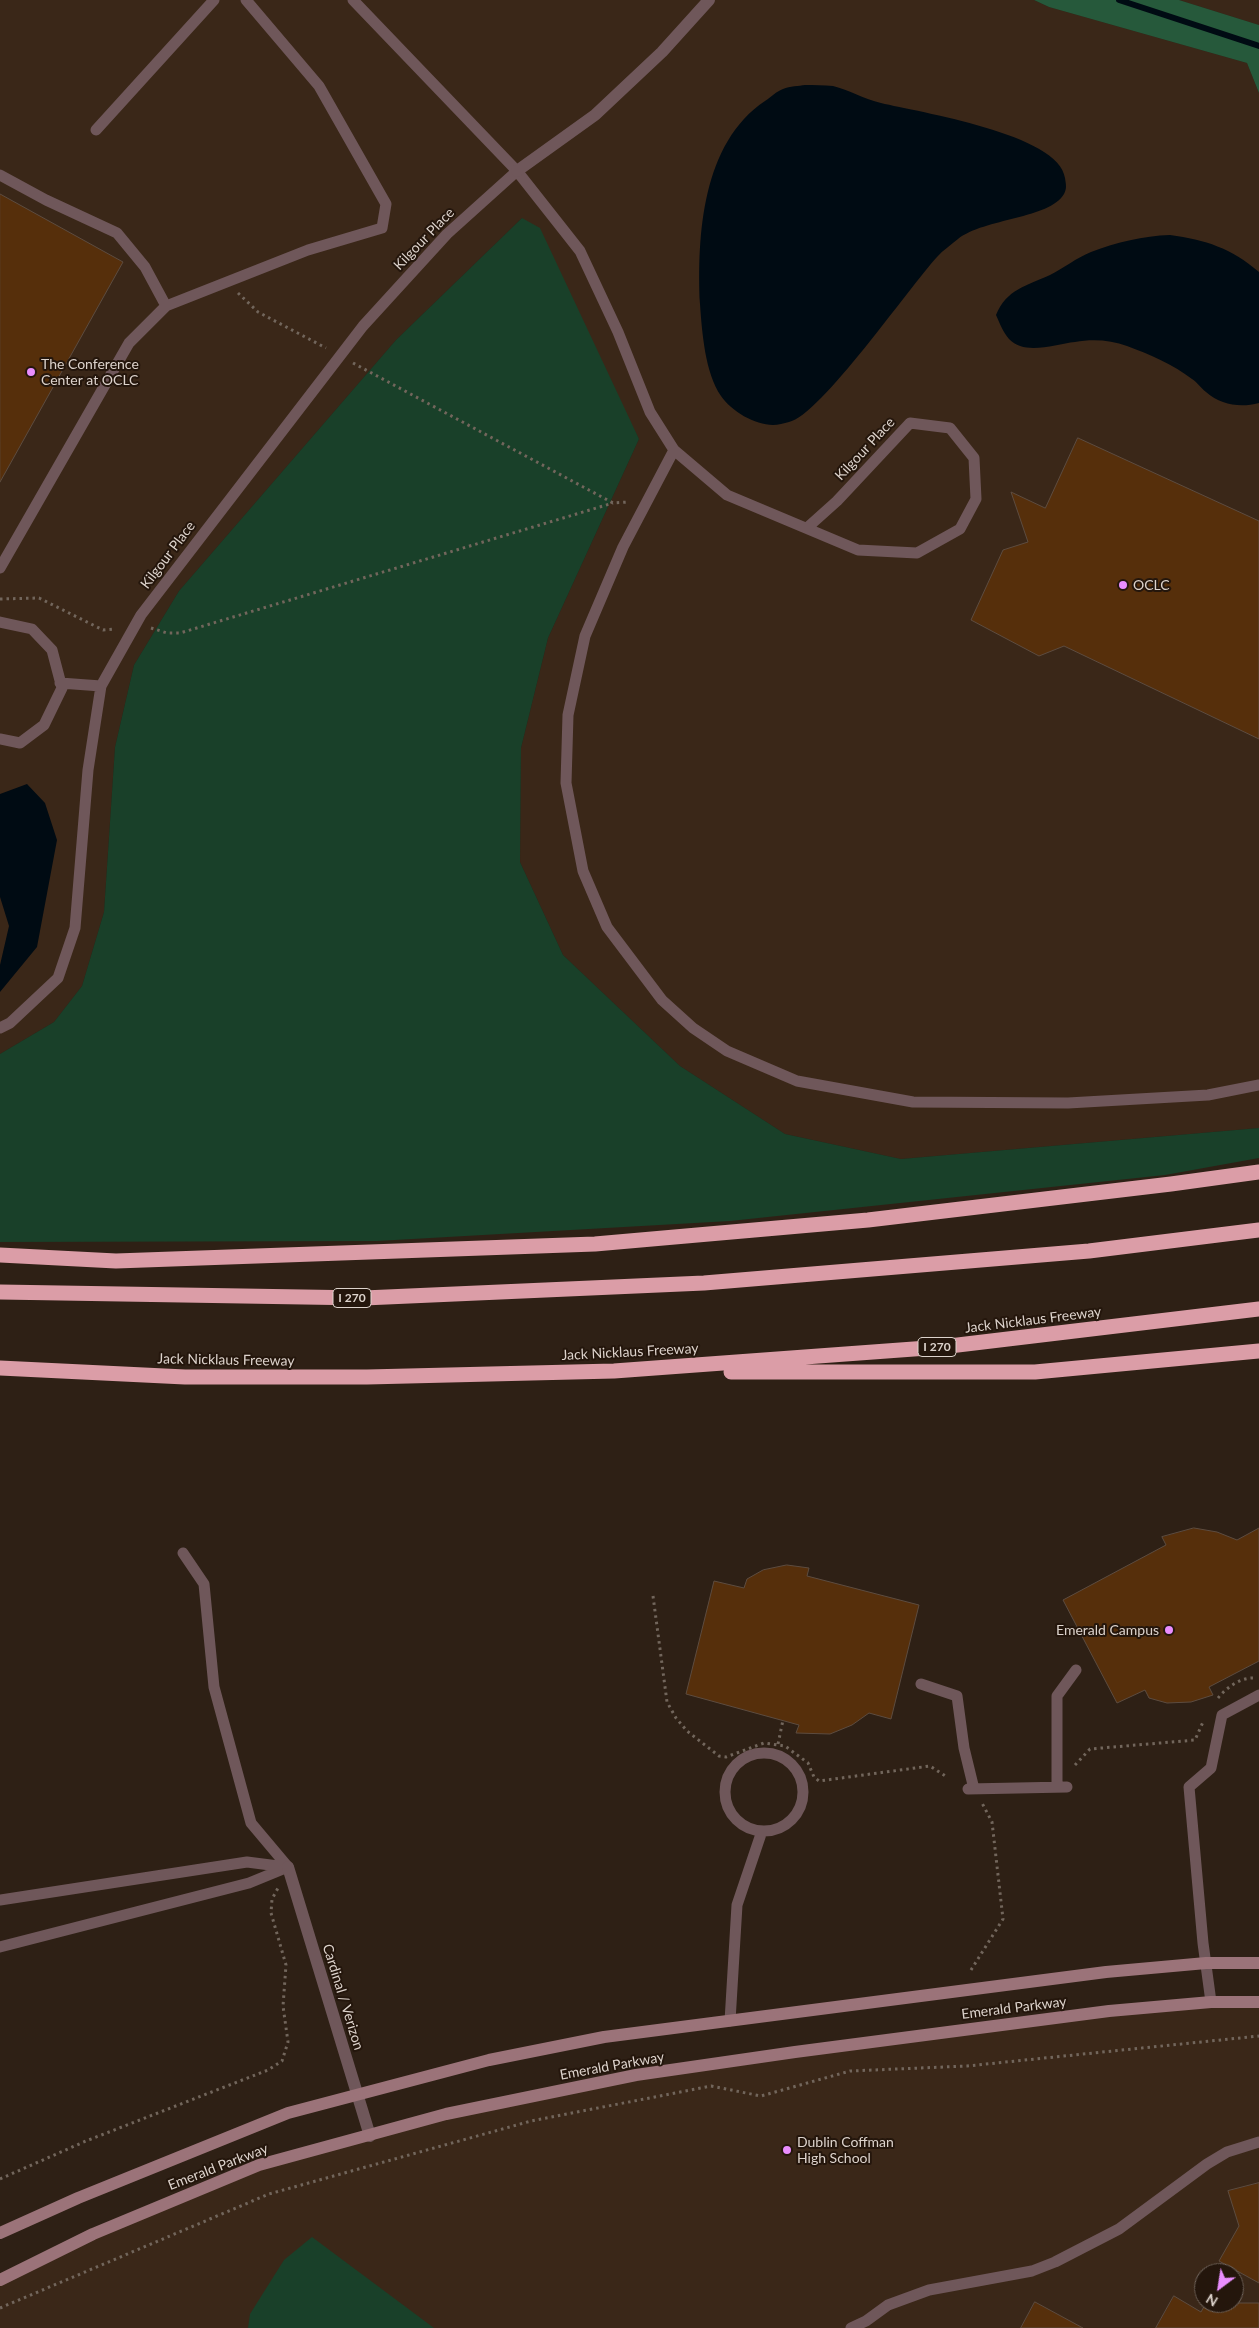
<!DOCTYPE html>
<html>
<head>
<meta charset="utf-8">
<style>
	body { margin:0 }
	#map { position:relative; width:1259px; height:2328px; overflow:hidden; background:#2e2015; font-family:Lato,sans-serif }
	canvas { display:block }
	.north { position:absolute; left:1194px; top:2263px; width:50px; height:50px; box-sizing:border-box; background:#24160c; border:1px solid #6e6259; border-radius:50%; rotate:211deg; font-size:14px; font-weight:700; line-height:20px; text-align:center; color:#ddd3cc }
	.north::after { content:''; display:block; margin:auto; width:18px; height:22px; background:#e98dfe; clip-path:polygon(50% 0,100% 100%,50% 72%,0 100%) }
</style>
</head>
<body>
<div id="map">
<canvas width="1259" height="2328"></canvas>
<div class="north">N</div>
</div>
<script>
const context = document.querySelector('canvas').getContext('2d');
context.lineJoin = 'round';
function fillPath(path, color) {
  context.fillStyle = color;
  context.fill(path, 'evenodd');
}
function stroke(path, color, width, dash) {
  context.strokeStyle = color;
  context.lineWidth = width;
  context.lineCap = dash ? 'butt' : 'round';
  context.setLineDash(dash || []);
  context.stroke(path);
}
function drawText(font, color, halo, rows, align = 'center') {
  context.font = font + ' Lato,sans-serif';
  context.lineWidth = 4;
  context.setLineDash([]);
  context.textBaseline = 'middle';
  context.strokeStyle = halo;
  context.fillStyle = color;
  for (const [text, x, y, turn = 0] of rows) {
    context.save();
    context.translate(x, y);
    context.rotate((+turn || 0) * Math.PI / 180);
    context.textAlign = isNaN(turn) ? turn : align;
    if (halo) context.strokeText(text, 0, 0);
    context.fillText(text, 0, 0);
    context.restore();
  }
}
const built = new Path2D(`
	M0,0H1034L1049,7L1247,63L1259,93V1128L901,1159L785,1134L680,1066L563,955L520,862L521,748L548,638L639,439L522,218L396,340L179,591L134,665L115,747L104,912L82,986L54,1022L0,1054Z
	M1179,0H1259V25Z
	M1259,2002V2328H0V2280L259,2165L370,2136L636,2075L941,2032ZM1204,2273H1234V2303H1204Z`);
const green = new Path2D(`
	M522,218L540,228L639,439L548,638L521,748L520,862L563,955L680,1066L785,1134L901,1159L1259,1128V1158L1165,1175L730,1221L377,1241L0,1242V1054L54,1022L82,986L104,912L115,747L134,665L179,591L396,340Z
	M312,2237L434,2328H248L250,2314L284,2260Z`);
const forest = new Path2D(`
	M1034,0H1179L1259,25V93L1247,63L1049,7Z`);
const water = new Path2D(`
	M805,85C814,85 824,85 833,86C849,90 864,99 881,103C918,112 1060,134 1065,178C1066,185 1067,188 1064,194C1049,219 985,218 958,239C951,245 943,250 937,257C910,286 820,416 789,422C784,423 778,425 773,425C755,425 731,411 721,396C705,373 702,332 700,304C697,236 702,143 765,101C771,97 777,91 783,89C790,86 799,86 805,85Z
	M1170,235C1206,240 1231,248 1259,272V403C1240,408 1221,405 1206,392C1201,388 1197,382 1192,379C1174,365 1149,354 1127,346C1111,340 1092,339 1075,342C1055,344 1025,356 1009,339C1003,332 1000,324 996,315C1007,289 1026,286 1050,275C1064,268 1076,258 1091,252C1117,242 1143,236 1170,235Z
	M27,784L45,803L57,840L37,947L0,992V965L9,926L0,897V794Z`);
const stream = new Path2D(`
	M1119,0L1259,46`);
const building = new Path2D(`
	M0,194L123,262L0,482Z
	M1078,438L1259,521V739L1064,646L1039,656L971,620L1003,550L1028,542L1011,492L1045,508Z
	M1194,1528L1217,1532L1237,1540L1259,1528V1661L1209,1687L1213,1695L1191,1702L1167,1703L1149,1698L1145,1690L1117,1703L1063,1600L1166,1545L1162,1537Z
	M787,1565L809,1568L807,1576L919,1605L891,1719L869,1713L852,1725L830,1734L796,1733L799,1725L686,1694L714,1581L744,1588L747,1579L763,1570Z
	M1259,2183V2283L1219,2261L1239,2226L1228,2191Z
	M1174,2296L1201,2312L1206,2303H1259V2328H1156Z
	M1035,2302L1083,2328H1021Z`);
const path = new Path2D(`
	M238,293L258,312L326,348
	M353,363L613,503L629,502
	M0,599L39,598L103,630L114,629
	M151,628L167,633H180L613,503
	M653,1596L667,1702L676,1718L687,1731L719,1756L726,1757L764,1743L785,1746L808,1763L814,1777L819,1781L930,1766L947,1777
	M1218,1698C1227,1687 1241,1677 1255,1678
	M778,1744L783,1720
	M1075,1765L1090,1749L1195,1740L1203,1722
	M971,1970L1003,1919L992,1822L982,1803
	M0,2179L86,2141L268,2070L282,2061L288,2042L283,2006L286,1965L271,1913L272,1899L278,1888
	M0,2308L269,2194L531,2121L711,2086L761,2096L850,2071L967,2066L1259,2036`);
const lane = new Path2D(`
	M353,0L517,171L580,251L618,332L650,412L674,450L727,495L858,550L917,553L960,529L976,499L974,458L950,428L910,423L837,501L808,527
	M96,130L214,0
	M0,175L46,200L117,233L145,267L166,306L129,343L0,568
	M166,306L308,250L382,228L386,204L319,86L246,0
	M674,450L623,547L585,636L568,715L566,783L583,871L607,927L662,1000L693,1028L727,1051L797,1081L913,1102L1068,1103L1208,1095L1259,1085
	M0,622L32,629L52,650L62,688L44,725L20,743L0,739
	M60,683L101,686
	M0,1028L10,1023L58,978L75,928L88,770L101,686L141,615L363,326L447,234L517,171
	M183,1553L204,1584L214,1687L251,1823L288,1867
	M921,1684L957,1696L964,1748L974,1789
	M725 1792a39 39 0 1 1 78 0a39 39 0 1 1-78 0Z
	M1057,1787V1696L1076,1670
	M968,1789L1067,1787
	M0,1900L247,1862L286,1867
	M0,1947L249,1883L288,1867
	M1211,2002L1203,1943L1189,1787L1211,1768L1222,1715L1259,1695
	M730,2021L737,1905L762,1831
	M851,2328L866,2321L888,2305L929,2290L1032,2271L1055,2262L1119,2229L1207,2164L1227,2152L1259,2142`);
const street = new Path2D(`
	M517,171L595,115L662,52L709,0
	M288,1867L370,2136`);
const secondary = new Path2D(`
	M0,2233L78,2198L288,2113L489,2060L604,2037L1106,1972L1206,1963H1259
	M0,2280L93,2234L259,2165L446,2114L636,2075L795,2052L1109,2011L1211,2002H1259`);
const highway = new Path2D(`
	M0,1255L116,1261L595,1244L868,1220L1171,1184L1259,1172
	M0,1292L364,1298L704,1283L1089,1251L1259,1230
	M0,1368L185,1377H367L614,1371L941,1347L1259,1309
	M731,1372H1035L1259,1351`);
const markers = [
	[31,372,5,"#e98dfe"],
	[1123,585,5,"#e98dfe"],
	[1169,1630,5,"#e98dfe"],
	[787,2150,5,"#e98dfe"]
];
const shields = [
	[352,1298,38],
	[937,1347,38]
];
const shieldNames = [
	["I 270",352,1298],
	["I 270",937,1347]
];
const streetNames = [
	["Kilgour Place",424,239,-46],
	["Kilgour Place",865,449,-47],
	["Kilgour Place",168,555,-53],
	["Jack Nicklaus Freeway",1033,1320,-7],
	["Jack Nicklaus Freeway",630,1352,-3],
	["Jack Nicklaus Freeway",226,1360,1],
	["Cardinal / Verizon",343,1997,73],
	["Emerald Parkway",1014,2008,-7],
	["Emerald Parkway",612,2066,-10],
	["Emerald Parkway",218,2167,-21]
];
const poiNames = [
	["The Conference",41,364],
	["Center at OCLC",41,380],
	["OCLC",1133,585],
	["Emerald Campus",1159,1630,"right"],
	["Dublin Coffman",797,2142],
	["High School",797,2158]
];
fillPath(built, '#3a2718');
fillPath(green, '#194029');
fillPath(forest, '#26593b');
fillPath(water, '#000b13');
stroke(stream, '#000b13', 6);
fillPath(building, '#562f0b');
stroke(building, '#5d4c40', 1);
stroke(path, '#72665c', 3, [2.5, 4]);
stroke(lane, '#6f575a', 11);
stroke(street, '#6f575a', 12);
stroke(secondary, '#9b7379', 12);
stroke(highway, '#db9da7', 15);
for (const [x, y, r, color] of markers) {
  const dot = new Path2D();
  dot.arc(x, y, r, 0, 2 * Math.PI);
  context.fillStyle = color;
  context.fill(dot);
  stroke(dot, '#24160c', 2);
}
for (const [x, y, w] of shields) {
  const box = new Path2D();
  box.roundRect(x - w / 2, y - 9.5, w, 19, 4);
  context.fillStyle = '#24160c';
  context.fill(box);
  stroke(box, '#ddd3cc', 1);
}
drawText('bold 12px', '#ddd3cc', null, shieldNames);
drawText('14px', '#ddd3cc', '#24160c', streetNames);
drawText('14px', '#ddd3cc', '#24160c', poiNames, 'left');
</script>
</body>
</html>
